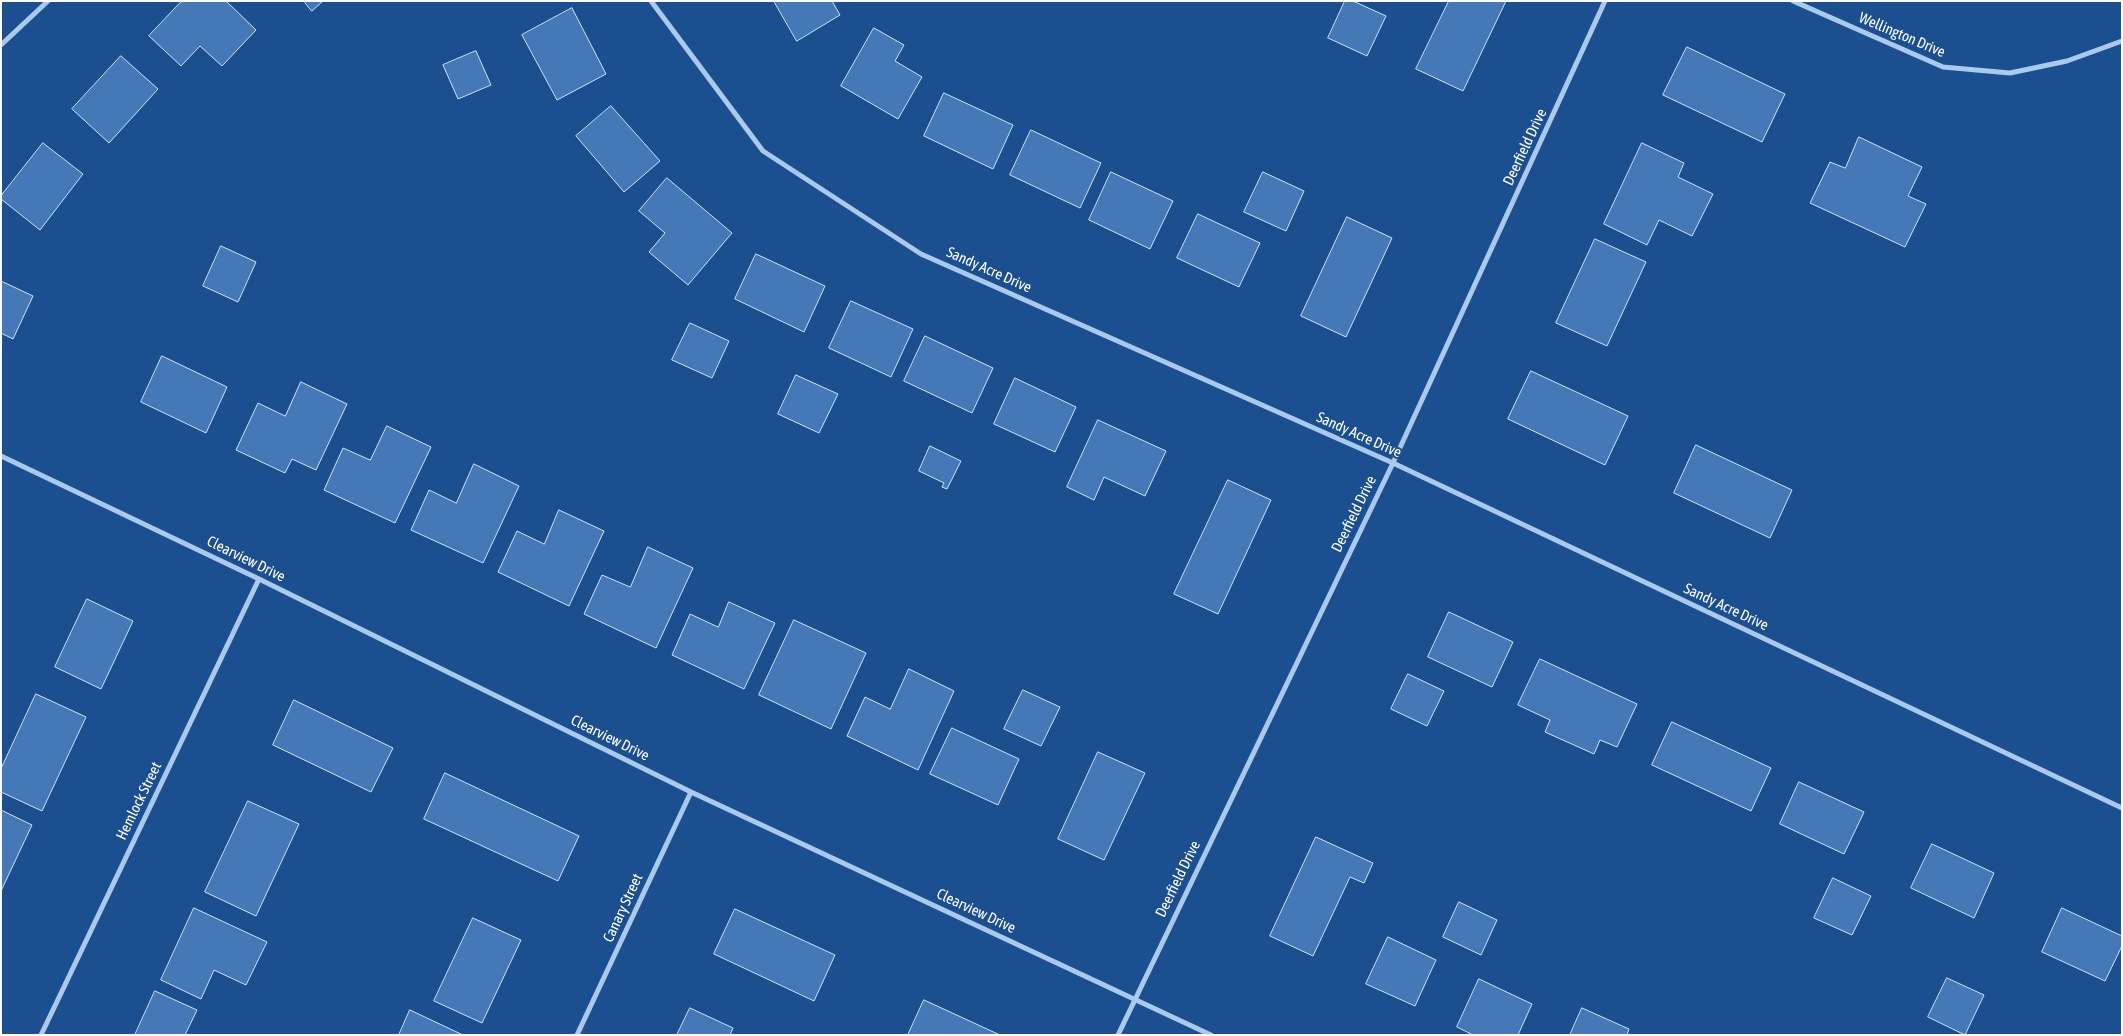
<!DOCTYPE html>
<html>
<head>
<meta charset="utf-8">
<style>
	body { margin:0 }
	#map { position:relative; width:2123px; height:1036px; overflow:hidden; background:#1b4f8f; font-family:"Asap Condensed",sans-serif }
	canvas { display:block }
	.frame { position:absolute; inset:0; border:2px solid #fff; pointer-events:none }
</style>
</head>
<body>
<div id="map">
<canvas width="2123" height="1036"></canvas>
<div class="frame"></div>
</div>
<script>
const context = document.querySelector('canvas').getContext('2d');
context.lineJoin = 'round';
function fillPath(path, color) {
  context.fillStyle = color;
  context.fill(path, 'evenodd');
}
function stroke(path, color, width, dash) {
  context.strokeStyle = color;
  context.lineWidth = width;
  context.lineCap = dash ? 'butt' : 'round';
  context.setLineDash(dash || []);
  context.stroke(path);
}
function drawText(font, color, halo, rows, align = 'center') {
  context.font = font + ' "Asap Condensed",sans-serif';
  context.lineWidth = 4;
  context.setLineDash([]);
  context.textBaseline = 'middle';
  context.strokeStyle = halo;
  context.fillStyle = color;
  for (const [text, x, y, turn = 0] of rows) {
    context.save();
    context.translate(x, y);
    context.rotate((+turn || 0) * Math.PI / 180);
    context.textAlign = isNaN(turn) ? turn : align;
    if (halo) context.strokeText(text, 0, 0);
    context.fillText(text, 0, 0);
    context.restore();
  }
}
const building = new Path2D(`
	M182,1H226L256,30L222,66L200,46L181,66L149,36Z
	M304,1H323L312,11Z
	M774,1H832L840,15L797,41Z
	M1345,1H1353L1386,16L1367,56L1328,38Z
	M1449,1H1506L1463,91L1416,69Z
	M572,8L606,74L557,100L522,35Z
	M874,28L904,45L895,61L922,77L898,119L841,86Z
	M1687,47L1785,94L1762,142L1663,95Z
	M476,51L491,85L458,99L443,65Z
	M121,56L158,89L109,143L72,109Z
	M944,93L1013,125L993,169L924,136Z
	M611,106L660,161L624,192L576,136Z
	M1031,130L1101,163L1080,208L1010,175Z
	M1859,137L1922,167L1908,196L1926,204L1905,247L1810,203L1830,162L1845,168Z
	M43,143L83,174L40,230L1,199V196Z
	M1642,143L1684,163L1678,177L1713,194L1692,236L1659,220L1647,245L1604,224Z
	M1111,172L1173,201L1150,249L1089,220Z
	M1263,172L1304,191L1286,231L1244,212Z
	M667,178L732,233L688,285L649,252L665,233L639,211Z
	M1198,214L1260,243L1239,287L1177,258Z
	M1347,217L1392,238L1346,337L1301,316Z
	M1595,239L1646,262L1607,346L1556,323Z
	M221,246L256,262L238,302L203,286Z
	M756,254L825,286L804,332L735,299Z
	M1,281L33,296L13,339L1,333Z
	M851,301L913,329L891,377L829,348Z
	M690,323L729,341L712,378L672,360Z
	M925,336L993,368L972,413L904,381Z
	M162,356L227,387L206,433L141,402Z
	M1531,371L1628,416L1605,465L1508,419Z
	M796,375L838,394L819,433L778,414Z
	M1015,378L1076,407L1055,452L994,424Z
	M301,382L347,404L316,470L292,459L285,473L236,450L258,403L285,416Z
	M1098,420L1166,451L1145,496L1104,477L1094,500L1067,487Z
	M387,426L431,447L395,523L324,490L343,448L370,460Z
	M1696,445L1792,490L1770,538L1674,493Z
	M930,446L961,461L947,489L942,487L944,483L919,471Z
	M474,464L519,486L483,563L411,530L429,490L456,503Z
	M1228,480L1271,500L1218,614L1174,594Z
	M559,510L604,531L569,606L498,572L517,531L544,544Z
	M648,547L693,568L656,648L584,614L602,575L630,587Z
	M87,599L133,621L101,689L55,667Z
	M729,602L775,623L744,689L672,655L690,614L718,627Z
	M1449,612L1513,642L1492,687L1428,657Z
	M794,620L866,653L831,729L759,695Z
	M1540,659L1637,704L1617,747L1600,740L1594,754L1545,732L1550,720L1518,705Z
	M909,669L954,691L918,770L847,736L865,697L890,709Z
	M1408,674L1444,691L1427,726L1391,709Z
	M1023,690L1060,707L1041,746L1004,729Z
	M36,694L86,717L42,811L1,792V769Z
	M294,700L393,748L371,792L273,745Z
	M1672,722L1771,768L1751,811L1652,765Z
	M952,728L1019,759L998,805L930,774Z
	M1098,752L1145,773L1104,860L1058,839Z
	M445,773L579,836L558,881L424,819Z
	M1799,782L1864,812L1844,854L1780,824Z
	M248,801L299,824L256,916L205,892Z
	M1,810L32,825L1,891Z
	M1316,837L1373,863L1364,883L1350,877L1313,956L1270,936Z
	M1932,844L1994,873L1974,918L1911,888Z
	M1833,878L1871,896L1852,935L1814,918Z
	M1459,902L1497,920L1481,955L1443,937Z
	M194,908L267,942L246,985L214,970L201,999L161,980Z
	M2062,908L2122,936V946L2105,981L2042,952Z
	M735,909L835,955L814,1001L714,954Z
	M473,918L521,940L482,1023L434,1001Z
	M1388,937L1436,960L1415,1006L1366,984Z
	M1947,978L1984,995L1965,1035L1928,1017Z
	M1479,979L1532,1004L1518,1035H1473L1457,1027Z
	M155,991L197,1010L185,1035H135Z
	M924,1000L1000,1035H908Z
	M690,1008L733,1028L730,1035H677Z
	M1582,1008L1629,1029L1627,1035H1570Z
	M410,1010L463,1035H399Z`);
const minor = new Path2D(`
	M651,1L763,151L921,254L1393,463L2122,808
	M1793,1L1943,67L2010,73L2067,61L2122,41
	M1,45L48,1
	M1,456L259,579L691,792L1211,1035
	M41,1035L259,579
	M577,1035L691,792
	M1118,1035L1393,463L1605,1`);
const streetNames = [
	["Wellington Drive",1902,35,23],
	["Deerfield Drive",1525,147,-65],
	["Sandy Acre Drive",989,270,24],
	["Sandy Acre Drive",1359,435,24],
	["Deerfield Drive",1354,514,-64],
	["Clearview Drive",246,559,26],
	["Sandy Acre Drive",1726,607,25],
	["Clearview Drive",610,738,26],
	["Hemlock Street",139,801,-64],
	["Deerfield Drive",1178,879,-64],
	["Canary Street",623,908,-65],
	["Clearview Drive",976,911,25]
];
fillPath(building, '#4478b7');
stroke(building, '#cfe3fa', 1);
stroke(minor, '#a9c9ee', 5);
drawText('15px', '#fff', '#1b4f8f', streetNames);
</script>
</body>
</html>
